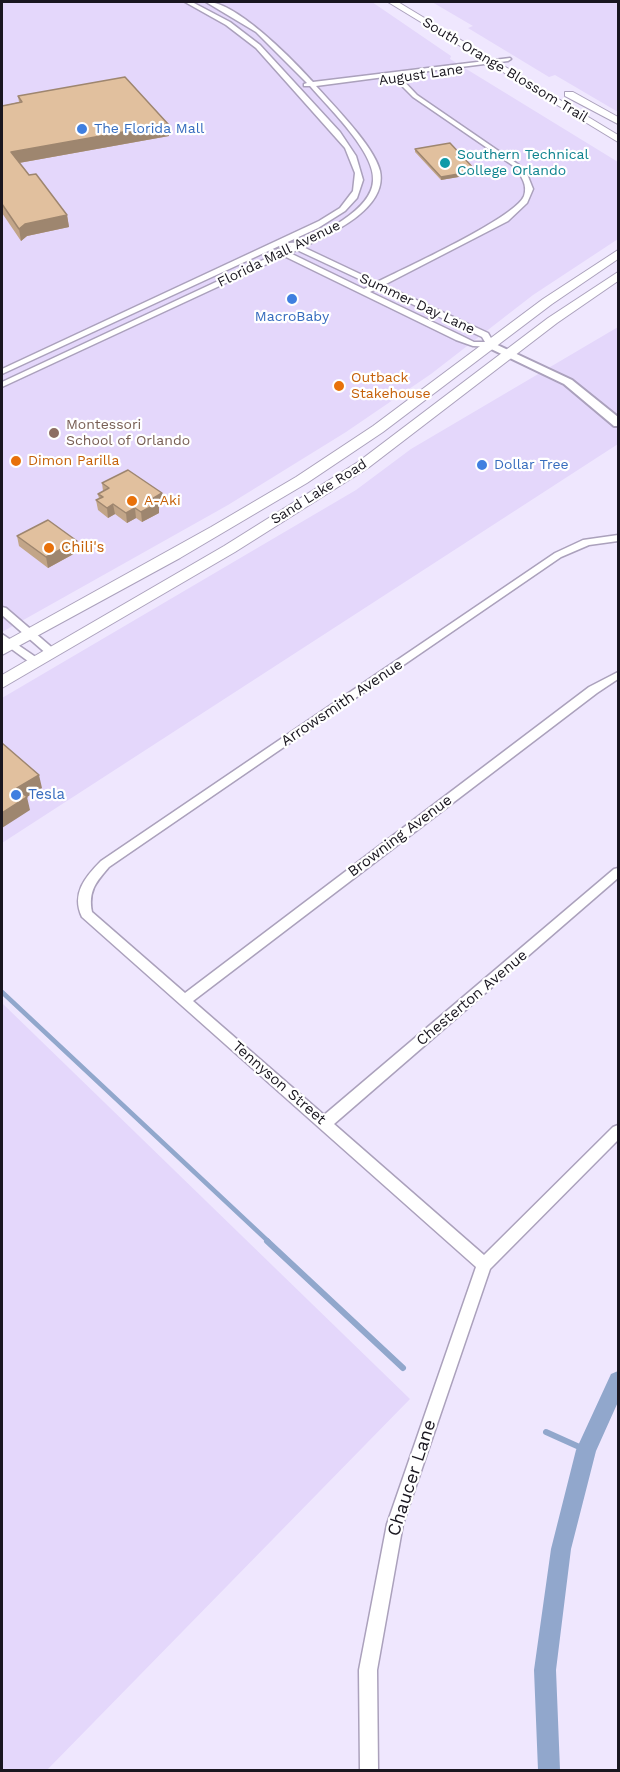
<!DOCTYPE html>
<html>
<head>
<meta charset="utf-8">
<style>
	body { margin:0 }
	#map { position:relative; width:620px; height:1772px; overflow:hidden; background:#efe7fe; font-family:"Work Sans",sans-serif }
	canvas { display:block }
	.frame { position:absolute; inset:0; border:3px solid #19161f; pointer-events:none }
</style>
</head>
<body>
<div id="map">
<canvas width="620" height="1772"></canvas>
<div class="frame"></div>
</div>
<script>
const context = document.querySelector('canvas').getContext('2d');
context.lineJoin = 'round';
function fillPath(path, color) {
  context.fillStyle = color;
  context.fill(path, 'evenodd');
}
function stroke(path, color, width, dash) {
  context.strokeStyle = color;
  context.lineWidth = width;
  context.lineCap = dash ? 'butt' : 'round';
  context.setLineDash(dash || []);
  context.stroke(path);
}
function drawText(font, color, halo, rows, align = 'center') {
  context.font = font + ' "Work Sans",sans-serif';
  context.lineWidth = 4.5;
  context.setLineDash([]);
  context.textBaseline = 'middle';
  context.strokeStyle = halo;
  context.fillStyle = color;
  for (const [text, x, y, turn = 0] of rows) {
    context.save();
    context.translate(x, y);
    context.rotate((+turn || 0) * Math.PI / 180);
    context.textAlign = isNaN(turn) ? turn : align;
    if (halo) context.strokeText(text, 0, 0);
    context.fillText(text, 0, 0);
    context.restore();
  }
}
const built = new Path2D(`
	M2,2H372L451,56L450,59L618,162V239L533,295L431,374L346,432L228,505L2,632Z
	M432,2H618V112L555,75L549,77L468,28L473,26Z
	M618,327V444L2,843V698L356,490L411,449Z
	M2,1003L410,1399L47,1770H2Z`);
const streamFar1 = new Path2D(`
	M2,992L269,1242`);
const stream = new Path2D(`
	M267,1241L403,1368
	M546,1432L586,1450`);
const canal = new Path2D(`
	M618,1371V1402L596,1451L571,1549L556,1670L560,1770H538L534,1670L551,1549L576,1450L611,1374Z`);
const street = new Path2D(`
	M185,2H192L230,22L260,45L340,132L356,156L363,180L357,198L345,211L318,228L2,374V369L319,221L340,208L353,191L355,173L345,148L256,48L226,25Z
	M206,2C235,0 294,61 313,82L510,58L511,59L508,61L398,75L417,95L519,165L527,174L533,189L527,203L508,221L384,285L488,333L495,345L494,347L473,346L456,340L284,256L2,387V382L278,253L277,249L284,250L291,247L288,245L289,243C308,243 327,231 343,220C356,211 372,198 373,181C376,153 328,107 310,86H304V84L307,83L256,32ZM392,76L413,97L515,167C521,176 528,185 524,196C515,218 403,269 377,282L303,247C330,234 388,209 380,171C374,146 333,105 316,86ZM297,250L372,285L364,289L290,253ZM378,288L482,337L485,342H474L462,336L370,292Z
	M618,535V541L589,545L561,557L109,867C96,882 88,891 92,912L185,993L589,687L618,672V679L597,693L193,1001L324,1115L614,869L618,868V878L334,1124L484,1255L613,1127L618,1125V1140L490,1269L403,1524L377,1670L378,1770H360L359,1670L387,1524L476,1267L82,917C71,894 85,877 101,861L555,553L583,540Z
	M2,607L6,608L56,651L57,653L56,655H48L2,615Z
	M2,634L40,660L41,662L40,664H32L2,642Z`);
const secondary = new Path2D(`
	M491,342L572,380L618,417V426H614L564,384L487,347V343Z`);
const primary = new Path2D(`
	M388,2H398L618,135V142Z
	M565,92H573L618,117V124L565,96Z
	M618,250V259L552,304L383,432L307,483L180,558L2,655V643L211,527L296,477L373,426L543,299Z
	M618,272V281L557,323L368,468L235,552L2,688V675L224,546L358,462L548,318Z`);
const wall = new Path2D(`
	M18,96L168,124L169,136L19,163L29,175L67,215L69,227L27,236L21,241L2,213V106L19,102Z
	M415,149L476,174L441,180L415,152Z
	M102,483L162,493L163,503L159,506V513L142,522L136,518L127,523L115,514L108,518L98,510L96,500L99,499L98,494L103,491Z
	M17,536L79,551L48,568L19,546Z`);
const shadedWall = new Path2D(`
	M168,124L169,136L13,164L11,152Z
	M476,171V174L441,180V177Z
	M67,215L69,227L27,236L21,241L19,229L25,224Z
	M162,493L163,503L159,506V513L142,522L141,512L152,499Z
	M113,504L115,514L108,518L107,508Z
	M135,508L136,518L127,523L126,513Z
	M77,541L79,551L48,568L46,557Z
	M39,775L42,788L27,797L30,810L2,828V813L17,788Z`);
const building = new Path2D(`
	M125,77L168,124L11,152L29,175L36,174L67,215L25,224L19,229L2,204V106L22,102L18,96Z
	M450,143L476,171L441,177L415,149Z
	M128,470L162,493L152,499L158,503L141,512L135,508L126,513L113,504L107,508L96,500L103,497L98,494L109,488L102,483Z
	M48,520L77,541L46,557L17,536Z
	M2,743L39,775L17,788L27,797L2,813Z`);
const markers = [
	[82,129,6,"#3f7fe0"],
	[445,163,6,"#0f9aa8"],
	[292,299,6,"#3f7fe0"],
	[339,386,6,"#e8710a"],
	[54,433,6,"#8d6e63"],
	[16,461,6,"#e8710a"],
	[482,465,6,"#3f7fe0"],
	[132,501,6,"#e8710a"],
	[49,548,6,"#e8710a"],
	[16,795,6,"#3f7fe0"]
];
const farStreetnames = [
	["South Orange Blossom Trail",505,70,31],
	["August Lane",421,75,-8],
	["Florida Mall Avenue",279,254,-26],
	["Summer Day Lane",417,304,25],
	["Sand Lake Road",319,492,-32]
];
const farShopnames = [
	["The Florida Mall",94,129],
	["MacroBaby",292,317,"center"],
	["Dollar Tree",494,465]
];
const farCulturenames = [
	["Southern Technical",457,155],
	["College Orlando",457,171]
];
const farFoodnames = [
	["Outback",351,378],
	["Stakehouse",351,394],
	["Dimon Parilla",28,461],
	["A-Aki",144,501]
];
const farEducationnames = [
	["Montessori",66,425],
	["School of Orlando",66,441]
];
const foodNames = [
	["Chili's",61,548]
];
const streetNames = [
	["Arrowsmith Avenue",342,703,-34],
	["Browning Avenue",400,836,-37],
	["Chesterton Avenue",472,998,-40],
	["Tennyson Street",279,1083,41]
];
const shopNames = [
	["Tesla",28,795]
];
const nearStreetnames = [
	["Chaucer Lane",412,1478,-72]
];
fillPath(built, '#e4d7fb');
stroke(streamFar1, '#91a7cc', 4.5);
stroke(stream, '#91a7cc', 6);
fillPath(canal, '#91a7cc');
stroke(street, '#aba1bc', 3);
stroke(secondary, '#aba1bc', 4);
stroke(primary, '#aba1bc', 2);
fillPath(street, '#fff');
fillPath(secondary, '#fff');
fillPath(primary, '#fff');
fillPath(wall, '#c2a588');
fillPath(shadedWall, '#9e866f');
fillPath(building, '#e1c09e');
stroke(building, '#9e866f', 1.5);
for (const [x, y, r, color] of markers) {
  const dot = new Path2D();
  dot.arc(x, y, r, 0, 2 * Math.PI);
  context.fillStyle = color;
  context.fill(dot);
  stroke(dot, '#fff', 2);
}
drawText('14px', '#19161f', '#fff', farStreetnames);
drawText('14px', '#366cbe', '#fff', farShopnames, 'left');
drawText('14px', '#0d838f', '#fff', farCulturenames, 'left');
drawText('14px', '#c56008', '#fff', farFoodnames, 'left');
drawText('14px', '#785e54', '#fff', farEducationnames, 'left');
drawText('15px', '#c56008', '#fff', foodNames, 'left');
drawText('15px', '#19161f', '#fff', streetNames);
drawText('15px', '#366cbe', '#fff', shopNames, 'left');
drawText('18px', '#19161f', '#fff', nearStreetnames);
</script>
</body>
</html>
